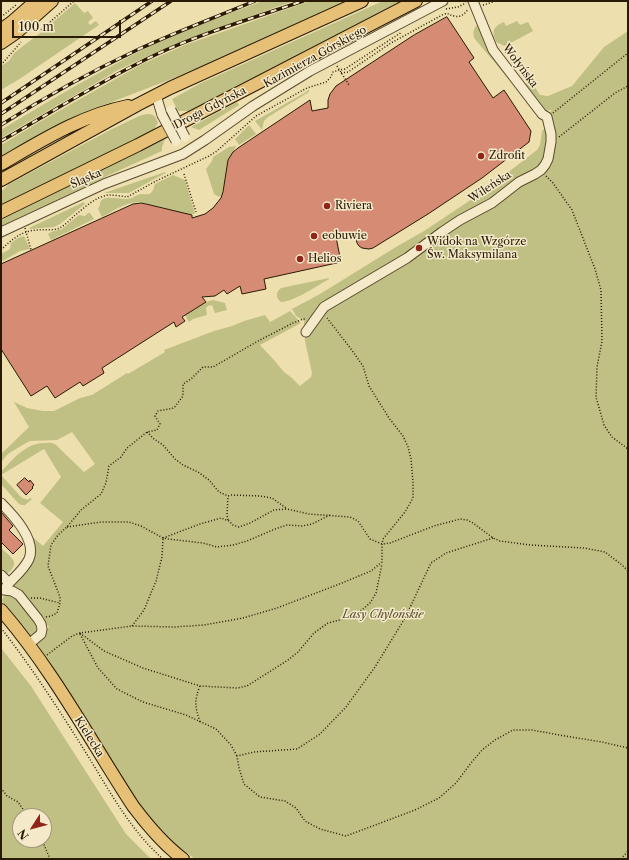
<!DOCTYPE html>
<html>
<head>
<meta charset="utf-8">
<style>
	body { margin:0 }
	#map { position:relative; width:629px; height:860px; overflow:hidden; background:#eedfae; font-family:"Libre Caslon Text",serif }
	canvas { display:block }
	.frame { position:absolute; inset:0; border:2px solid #291a04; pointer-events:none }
	.north { position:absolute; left:12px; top:808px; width:40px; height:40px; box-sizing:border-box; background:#f4eaca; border:1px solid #a3977b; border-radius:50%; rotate:234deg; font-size:11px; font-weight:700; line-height:16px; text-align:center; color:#291a04 }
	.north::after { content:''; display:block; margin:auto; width:14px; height:18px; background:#8f2418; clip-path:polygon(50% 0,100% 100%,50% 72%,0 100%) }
	.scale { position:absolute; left:12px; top:20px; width:109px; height:18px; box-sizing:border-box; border:2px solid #291a04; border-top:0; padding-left:5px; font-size:12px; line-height:14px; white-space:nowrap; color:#291a04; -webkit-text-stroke:3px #f4eaca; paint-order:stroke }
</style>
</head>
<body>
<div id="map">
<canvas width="629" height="860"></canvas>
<div class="frame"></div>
<div class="north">N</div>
<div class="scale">100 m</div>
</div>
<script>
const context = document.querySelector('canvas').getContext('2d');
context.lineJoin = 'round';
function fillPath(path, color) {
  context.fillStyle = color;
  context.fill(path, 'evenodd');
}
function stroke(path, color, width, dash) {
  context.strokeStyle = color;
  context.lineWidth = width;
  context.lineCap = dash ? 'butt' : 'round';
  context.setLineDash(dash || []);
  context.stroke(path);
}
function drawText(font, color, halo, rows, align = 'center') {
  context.font = font + ' "Libre Caslon Text",serif';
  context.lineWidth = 3;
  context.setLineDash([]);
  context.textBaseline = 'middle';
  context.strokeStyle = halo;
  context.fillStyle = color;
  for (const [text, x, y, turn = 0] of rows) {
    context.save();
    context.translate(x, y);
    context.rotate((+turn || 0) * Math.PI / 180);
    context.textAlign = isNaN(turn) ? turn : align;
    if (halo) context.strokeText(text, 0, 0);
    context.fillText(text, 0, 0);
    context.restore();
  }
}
const green = new Path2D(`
	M263,1H294L231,23L168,47L118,70L1,138V130C17,120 34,110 51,100C85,80 119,61 155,44C190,28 227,14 263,1Z
	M310,1H350L264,40L174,78L78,115L1,159V145L43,120L142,64L185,45Z
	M383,1H407L194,111H178L172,99L201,83Z
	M75,3L84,13L88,11L93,18L88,22L90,25L96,21L99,25L18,80L1,90V66L9,61L14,53L44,30Z
	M517,21L520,25L528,22L533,31L505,46L496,42C492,31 492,27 504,22L506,26Z
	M477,25L480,26L546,120L545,122L474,38C473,33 473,29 477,25Z
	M628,31V859H195L176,845L143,810L86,718L36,642L49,627L22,595L10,587L36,554L29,534L43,546L63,522L40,503L61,477L44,449L1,475V472C13,459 24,445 42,443C47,443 51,442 55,444L84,472L95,464L72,432L57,440L30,441L24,444L8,454L1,462V454L29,427L14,402L27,408L43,411H54L80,398L92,395L127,373L128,374L165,352L164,350L214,331L232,326L244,321L265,315L270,322L290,311L301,323L260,345L274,360L284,372L292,378L300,386L311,377L312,373L305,341L304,321L296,316L292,309L320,294L396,247L424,231L481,193L537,150L540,145L542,131L548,126L547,115L552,110L544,111L525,88V85L528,82L532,83L540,95L548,96L572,86L604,47Z
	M309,89V92L268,117L264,121L262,130L255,121L306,92Z
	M237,102L239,105L199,130L191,127Z
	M146,114C155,114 155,116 158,123L153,131L110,153L1,205V192L9,184L110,130L139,116Z
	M249,125L256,134L239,145L235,139Z
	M165,139L162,147V151L109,175L1,227V220Z
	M236,146L228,161L222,195L219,197L214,194L206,169L212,161L213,157L229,147Z
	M165,172L166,173L147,183L129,193H104Z
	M173,175L185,180L195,214H185L139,202C126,202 113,211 102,217L98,209L100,205C100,193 120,200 127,199C132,199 137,194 142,194C145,194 149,195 151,193C153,191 154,187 155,184Z
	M84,202L85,204L60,224L54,227L30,229L29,228Z
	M88,213H90L94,219L51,240L48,234L51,232L62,229L79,215L85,216Z
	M24,236L30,249L20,251L3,261L1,258V254L10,249L11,243L18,238Z
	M329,278V279C317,286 293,302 281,302C275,297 276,292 281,288Z
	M213,300L225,303L227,310L215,313L212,305L208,306L206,308L207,315L193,319L189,322L185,315L206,302Z
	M1,475L22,498L28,500L30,498L32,499L25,505H21L18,503L1,484Z
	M2,549C13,559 21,563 6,575L1,572V550Z
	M5,594L16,596L40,628L32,637L27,633L3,603L2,600Z
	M1,648L31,686L126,834L151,859H1ZM20,816H44V840H20Z`);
const building = new Path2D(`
	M447,17L474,58L469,62L493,98L504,90L531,131L529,142L482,178L428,214L373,248L369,249L362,248L359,246L357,243L355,233L336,237L341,262L264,279L266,289L242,294L240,286L227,294L224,290L215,296L202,297L206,302L182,317L185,321L176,327L174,322L102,368L104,373L83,386L80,382L55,398L47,386L31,396L1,349V264L133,204L141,203L146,204L192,215V218L205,214L213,208L221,198L223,192L228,160L233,152L238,148L310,100L312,111L328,108V100L330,94L336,86L414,35Z
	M25,478L29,482L30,480L34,485L32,487L33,488L26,495L17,485Z
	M1,512L13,526L9,530L23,544L13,554L1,542Z`);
const path = new Path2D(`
	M483,5L493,2
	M446,9L458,7L466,3
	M1,17L16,5
	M41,30L74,1
	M505,52L513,51
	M1,65L21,42
	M337,66L349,85
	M341,73L348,72L391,43L444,14C449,13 449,15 454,16C460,18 465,14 468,9
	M553,113L628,53
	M559,137L615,93L628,86
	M184,174L196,212
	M546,176L553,183L572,210L595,269L601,290L602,341L597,367L596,397L604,425L612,437L628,449
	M25,228L31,250
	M1,250C12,239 23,230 38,230C45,229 53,231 60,228C65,225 70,220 74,216C84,208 95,197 108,195C114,195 121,196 127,197L129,196L156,181L209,156L217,151L256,116L307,88L326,82L331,77L333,72L339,70L345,69L402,32
	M147,432L154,439L163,445L175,459L183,465L198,472L209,480L219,492L228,496L231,495L260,496L272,498L286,508
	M228,520L227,515L228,496
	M67,527L101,522H129L141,526L163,538L168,539L203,543L217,547L233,545L247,541L275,529L287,525L302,526L312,524L330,515
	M163,538L200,524L221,518L229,521L233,525L239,527L250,523L274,510L287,509L309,514L350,517L358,521L370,539L382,544L390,543L434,526L460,519L467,520L473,523L493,538L500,541L530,545L584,548L605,552L622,565L628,571
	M493,538L446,553L431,563L405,618L375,667L346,707L320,734L297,749L254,752L237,756L239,768L244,784L260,797L285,801L296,808L305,821L320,829L346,836L415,810L439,798L456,783L471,763L482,750L495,740L513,730H532L565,736L602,742L628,748
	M31,598H40L60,603
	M46,617L51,616L57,613L60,603V597L48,566L51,545L58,535L67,527L81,510L101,494L106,483L109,466L121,457L127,448L147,432L157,430L160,424L155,416L158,411L174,408L183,396V384L191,379L203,367H213L260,340L293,323L303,319H305
	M132,626L144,610L156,581L162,557L163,538
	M1,628C33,669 61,713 88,756C110,792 131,831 163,859
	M80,633L104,651L143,668L200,686L237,688L247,686L288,660L298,652L314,633L328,623L351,617L363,609L370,603L376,593L382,564
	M80,634L98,668L117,689L143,702L186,715L216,729L231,745L237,756
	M47,655L72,636L80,633L132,626L174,627L204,625L243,618L277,608L342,583L371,571L382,562V544L383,539L405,512L413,498V482L411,459L408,447L403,436L389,418L369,386L363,366L351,349L327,318
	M200,686C194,701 195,707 200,722
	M1,788L7,796L18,802L25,812L27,816
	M40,840L44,845L50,859
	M621,859L628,851`);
const minor = new Path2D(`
	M156,95L162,115
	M1,232L104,184L183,154L205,140L253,106L310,71L443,1
	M306,332L324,307L407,258L442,232L460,220L492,203L519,182L535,174L541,170L545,165L548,159L551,142V134L547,117L542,114L493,50L473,1
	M1,503C13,515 37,540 29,559C25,568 16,576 9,583
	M1,575L9,583L6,587
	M4,590L12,591L19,595L38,619L41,624L42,629L41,634L29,644`);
const major = new Path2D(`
	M1,30L13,21L36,1
	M1,43L17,32L52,1
	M1,164C41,141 82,115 128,106
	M1,180L137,105L170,88L362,1
	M1,212L138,145L416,1
	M1,610C53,670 90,740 133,806C148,826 163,844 183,859`);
const rail = new Path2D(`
	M1,103L152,1
	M1,114L171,1
	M1,125C45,97 90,72 137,50C176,32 216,17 255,1
	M1,141C52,112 102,80 155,55C202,33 253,18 303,1`);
const minorBridge = new Path2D(`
	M171,110L185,137
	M162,115L176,141`);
const markers = [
	[481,156,4,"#8f2418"],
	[327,206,4,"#8f2418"],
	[314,236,4,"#8f2418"],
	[419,248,4,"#8f2418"],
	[300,259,4,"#8f2418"]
];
const streetNames = [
	["Kazimierza Górskiego",315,57,-29],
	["Wołyńska",520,66,53],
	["Droga Gdyńska",210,108,-27],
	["Śląska",86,179,-24],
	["Wileńska",490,187,-33],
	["Kielecka",89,737,58]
];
const poiNames = [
	["Zdrofit",489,156],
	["Riviera",335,206],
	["eobuwie",322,236],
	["Widok na Wzgórze",427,242],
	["Św. Maksymilana",427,255],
	["Helios",308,259]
];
const parkNames = [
	["Lasy Chylońskie",383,615]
];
fillPath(green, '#c0c085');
fillPath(building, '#d58b74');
stroke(building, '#291a04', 1);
stroke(minor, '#5a4b2e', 11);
stroke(major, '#291a04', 14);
stroke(path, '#291a04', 1.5, [1, 2]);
stroke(minor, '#f4eaca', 9);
stroke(major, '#e7c077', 12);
stroke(rail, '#291a04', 3.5);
stroke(rail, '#f4eaca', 2, [6]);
stroke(minorBridge, '#5a4b2e', 11, []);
stroke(minorBridge, '#f4eaca', 9);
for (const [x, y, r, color] of markers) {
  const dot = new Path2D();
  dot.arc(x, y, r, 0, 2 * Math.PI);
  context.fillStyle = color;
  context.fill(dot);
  stroke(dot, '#f4eaca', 1.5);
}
drawText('11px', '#291a04', '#f4eaca', streetNames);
drawText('11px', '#291a04', '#f4eaca', poiNames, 'left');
drawText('italic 11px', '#564c2b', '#f4eaca', parkNames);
</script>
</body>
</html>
